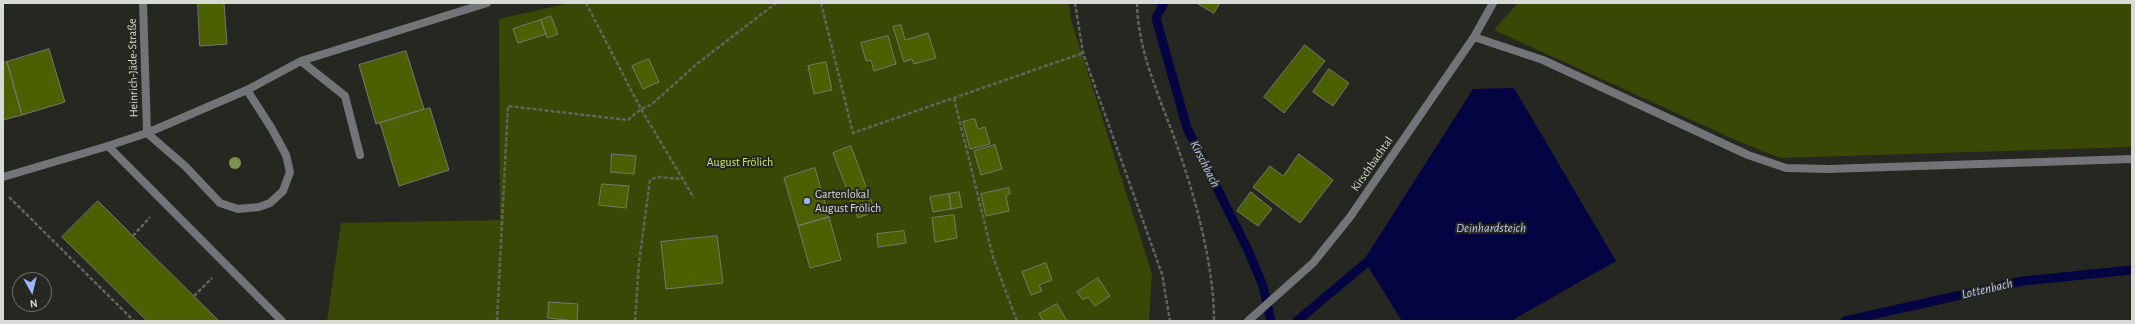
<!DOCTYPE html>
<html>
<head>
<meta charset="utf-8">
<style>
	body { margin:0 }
	#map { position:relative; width:2135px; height:324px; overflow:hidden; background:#252720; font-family:"Alegreya Sans",sans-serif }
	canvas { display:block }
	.frame { position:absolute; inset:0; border:4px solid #d8dad5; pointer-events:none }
	.north { position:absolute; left:12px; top:272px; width:40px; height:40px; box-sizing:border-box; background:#252720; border:1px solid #6d6f68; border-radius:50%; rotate:172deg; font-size:11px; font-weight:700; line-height:16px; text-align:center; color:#d8dad5 }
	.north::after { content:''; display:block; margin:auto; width:14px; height:18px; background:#9cb4fd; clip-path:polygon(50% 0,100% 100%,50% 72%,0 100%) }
</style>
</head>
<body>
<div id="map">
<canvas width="2135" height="324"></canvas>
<div class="frame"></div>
<div class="north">N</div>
</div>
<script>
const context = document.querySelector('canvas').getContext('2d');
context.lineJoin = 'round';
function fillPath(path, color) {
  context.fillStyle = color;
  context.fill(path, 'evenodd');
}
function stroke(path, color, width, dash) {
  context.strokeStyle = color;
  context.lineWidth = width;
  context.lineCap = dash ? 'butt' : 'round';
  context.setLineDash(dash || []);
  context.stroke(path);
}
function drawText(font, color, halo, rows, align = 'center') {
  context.font = font + ' "Alegreya Sans",sans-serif';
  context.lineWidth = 4;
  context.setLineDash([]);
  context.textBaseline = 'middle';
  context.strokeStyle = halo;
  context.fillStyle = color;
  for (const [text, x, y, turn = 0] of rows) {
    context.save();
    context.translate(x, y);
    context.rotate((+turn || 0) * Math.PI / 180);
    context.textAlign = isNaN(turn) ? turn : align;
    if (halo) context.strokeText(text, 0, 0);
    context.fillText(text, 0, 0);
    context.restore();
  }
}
const green = new Path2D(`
	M569,3H1069L1071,20L1152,274L1149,321H327L341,223L500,220L499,19Z
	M1518,3H2132V147L1780,158L1738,141L1494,30Z`);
const water = new Path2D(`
	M1514,88L1616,261L1511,321H1402L1364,260L1473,89Z`);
const stream = new Path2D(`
	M1164,3L1156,18L1187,128L1248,250L1263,286L1271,321
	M1297,321L1366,263
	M1845,321L2023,281L2132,270`);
const building = new Path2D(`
	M198,3H224L227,44L200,46Z
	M1197,3H1220L1214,13Z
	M551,16L558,34L547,38L541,20Z
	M541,20L546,34L518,43L513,29Z
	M901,25L905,40L928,33L936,58L914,64L912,59L904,62L893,27Z
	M888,36L896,64L874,71L871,60L866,61L861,43Z
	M1305,45L1325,61L1284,113L1264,97Z
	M49,49L65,102L22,115L7,62Z
	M406,51L424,109L376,124L359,65Z
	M649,59L659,82L643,89L632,66Z
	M7,62L22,115L3,120V63Z
	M826,62L832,90L814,94L808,66Z
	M1329,69L1349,83L1333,106L1313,92Z
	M430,108L449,170L399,186L380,123Z
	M975,119L978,129L985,127L990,144L970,149L963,122Z
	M995,145L1002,169L981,175L974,151Z
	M851,146L875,211L858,218L833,153Z
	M612,154L636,156L634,174L611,172Z
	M1299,154L1333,180L1300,223L1253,187L1270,166L1283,176Z
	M815,168L829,217L798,226L784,178Z
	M602,184L629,186L626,208L599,205Z
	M1009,188L1010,194L1006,196L1009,211L986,216L981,194Z
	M959,192L962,207L951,209L949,194Z
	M1251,192L1272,209L1258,226L1237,211Z
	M949,194L951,209L933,212L930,197Z
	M98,201L133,236L219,321H147L62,237Z
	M954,215L957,238L935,242L932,218Z
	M829,217L841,260L810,268L798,226Z
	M904,231L906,243L878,247L877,234Z
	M717,236L723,283L666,289L661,242Z
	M1046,263L1052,280L1039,285L1042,291L1031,295L1022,272Z
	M1098,278L1110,296L1095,306L1088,297L1083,300L1077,292Z
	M549,302L578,304L577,321L548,318Z
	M1057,304L1067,321H1043L1039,314Z`);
const path = new Path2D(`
	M586,3L641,109L694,198
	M821,3L853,133L1083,53
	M1075,3L1083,53L1162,274L1170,321
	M1137,3C1138,51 1158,93 1174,137C1194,192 1214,263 1214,321
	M954,98L993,257L1017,321
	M9,197L134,321
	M133,236L150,217
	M194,296L212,278
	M497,321L508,106L628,120L641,109L651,105L698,63L776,3
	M635,321L639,263L650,180L657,177L682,179`);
const lane = new Path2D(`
	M1474,37L1543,60L1748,155L1786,168L1828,169L2132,159
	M301,61L345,96L360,155
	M247,90L301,61L487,3
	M108,146L282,321`);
const street = new Path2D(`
	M143,3L147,133
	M3,177L108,146L147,133L247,90L272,129L286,155L290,172L283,191L270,203L259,207L238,209L220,203L185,166L147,133
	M1248,321L1313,263L1350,217L1474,37L1493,3`);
const trees = [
	[235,163]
];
const markers = [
	[807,201,4,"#9cb4fd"]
];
const streetNames = [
	["Heinrich-Jäde-Straße",133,68,-91],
	["Kirschbachtal",1372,164,-55]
];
const parkNames = [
	["August Frölich",740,162]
];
const poiNames = [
	["Gartenlokal",815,194],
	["August Frölich",815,208]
];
const waterNames = [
	["Kirschbach",1205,164,63],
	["Deinhardsteich",1491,228],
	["Lottenbach",1987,289,-13]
];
fillPath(green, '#394905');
fillPath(water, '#050443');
stroke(stream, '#050443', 9);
fillPath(building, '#4c6000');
stroke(building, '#757870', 1);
stroke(path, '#62645d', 2.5, [4, 2]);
stroke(lane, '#727477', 8);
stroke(street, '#727477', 8);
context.fillStyle = '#7f9152';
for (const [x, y] of trees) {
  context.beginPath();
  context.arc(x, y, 6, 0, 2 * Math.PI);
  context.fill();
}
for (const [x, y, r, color] of markers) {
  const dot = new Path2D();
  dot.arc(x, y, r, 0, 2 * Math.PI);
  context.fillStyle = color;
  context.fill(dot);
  stroke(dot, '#252720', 1.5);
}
drawText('12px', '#d8dad5', '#252720', streetNames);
drawText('12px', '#c8e87a', '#252720', parkNames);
drawText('12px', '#d8dad5', '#252720', poiNames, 'left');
drawText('italic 13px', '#bccaf1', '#252720', waterNames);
</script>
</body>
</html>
